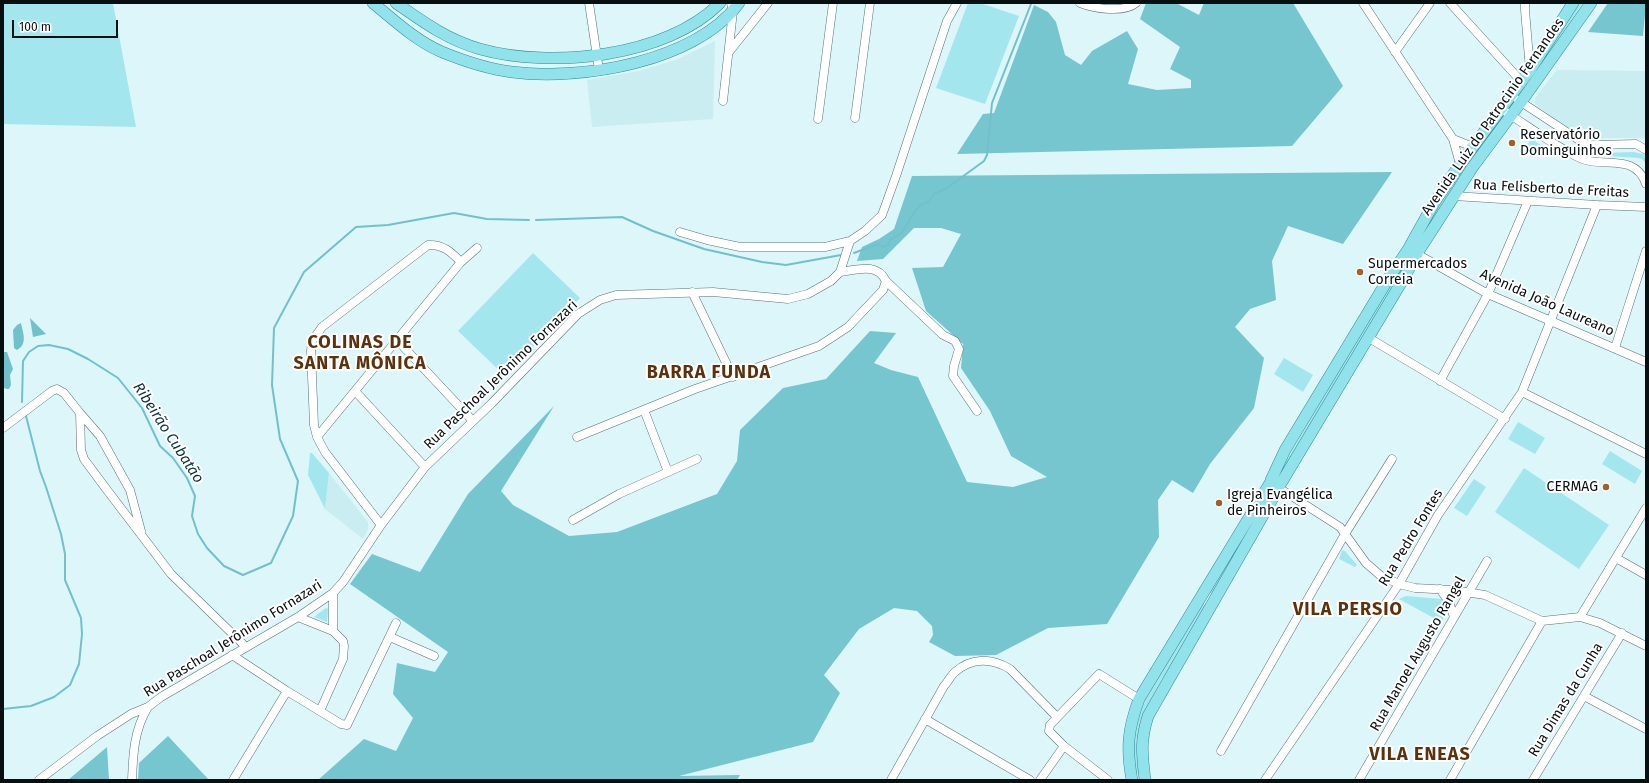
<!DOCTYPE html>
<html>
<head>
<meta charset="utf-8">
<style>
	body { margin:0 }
	#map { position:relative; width:1649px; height:783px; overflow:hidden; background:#ddf6f9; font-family:"Fira Sans",sans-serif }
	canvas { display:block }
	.frame { position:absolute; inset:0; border:4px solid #070f10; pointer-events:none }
	.scale { position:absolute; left:12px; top:20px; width:106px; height:18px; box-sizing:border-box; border:2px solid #070f10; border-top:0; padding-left:5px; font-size:12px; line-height:14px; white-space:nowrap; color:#070f10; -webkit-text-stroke:3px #fff; paint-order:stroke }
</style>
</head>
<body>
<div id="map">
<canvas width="1649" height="783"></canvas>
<div class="frame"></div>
<div class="scale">100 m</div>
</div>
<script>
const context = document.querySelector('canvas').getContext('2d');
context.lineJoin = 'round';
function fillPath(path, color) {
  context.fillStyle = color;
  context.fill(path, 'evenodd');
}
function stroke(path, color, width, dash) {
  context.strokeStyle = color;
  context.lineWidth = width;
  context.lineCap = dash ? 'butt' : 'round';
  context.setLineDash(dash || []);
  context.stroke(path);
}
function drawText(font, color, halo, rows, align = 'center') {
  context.font = font + ' "Fira Sans",sans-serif';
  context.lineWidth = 4;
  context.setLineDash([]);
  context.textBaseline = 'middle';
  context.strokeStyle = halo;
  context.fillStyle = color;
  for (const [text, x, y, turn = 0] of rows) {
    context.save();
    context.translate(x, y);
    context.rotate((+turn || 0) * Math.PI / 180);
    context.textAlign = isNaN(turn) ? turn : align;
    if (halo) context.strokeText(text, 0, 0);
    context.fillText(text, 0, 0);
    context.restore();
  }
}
const built = new Path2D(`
	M715,41L713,119L592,127L587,80L639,71L678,59Z
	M1557,70L1646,71V138H1583L1538,107L1535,104V98Z
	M329,473L368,522V530L363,539L325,509Z`);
const green = new Path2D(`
	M3,3H113L136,127L3,124Z
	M968,3H980L1019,16L985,104L936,88Z
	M1576,3H1583L1519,98L1514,95Z
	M1502,116L1503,117L1420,243L1417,240L1438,202Z
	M1531,138L1551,153H1524Z
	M1582,149L1603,153L1634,152L1646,155V164L1643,160L1639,158L1591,155L1581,152Z
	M533,253L580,298L505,376L458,331Z
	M1406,257L1410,259L1280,478L1278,477V475Z
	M1284,358L1313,375L1303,392L1274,374Z
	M1518,422L1545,438L1535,454L1508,439Z
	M1610,451L1642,471L1635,484L1602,464Z
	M310,453H312L329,473L325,509L308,475Z
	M1524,468L1609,525L1579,569L1495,512Z
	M1474,479L1486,487L1467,516L1454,508Z
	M1269,491L1271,492L1213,593L1211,594L1210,592Z
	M1342,550L1345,551L1357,565L1355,567L1339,559Z
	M1406,596L1442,599L1447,605L1448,611L1441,622L1399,599Z
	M1203,604L1206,606L1179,655L1162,679L1145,711L1140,773L1133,774V730L1140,709L1200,605Z
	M326,608L328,609L327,622L314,617Z`);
const forest = new Path2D(`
	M1146,3H1176L1199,15L1204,3H1293L1343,86L1292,146L957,154L983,114L994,113L1034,5L1048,12L1056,22L1065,55L1081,65L1092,51L1127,31L1138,49L1128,84L1157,90L1191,88V80L1170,69L1180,47L1140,19Z
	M1608,3H1646L1643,36L1588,32Z
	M1392,172L1343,244L1288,226L1272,261L1276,300L1250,309L1235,327L1264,358L1254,408L1210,464L1193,493L1172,480L1158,500L1159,537L1107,624L1048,628L996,655L955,656L929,642L933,635L932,626L917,611L894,608L859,629L824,675L840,693L813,742L679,776L740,775L737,780H318L364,739L396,751L413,718L393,694L397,663L435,672L448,652L350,584L372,554L420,572L468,494L554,406L501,491L513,505L569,536L617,532L717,494L737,461L740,430L783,388L826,379L870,331L896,333L874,363L891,370L918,377L967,482L1013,487L1047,477L1011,456L990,411L961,368L963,344L926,311L912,268L943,267L961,234L941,228H914L883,259L857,261L862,247L879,239L894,229L912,176Z
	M168,736L209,780H138L139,763Z
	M107,747L109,780H68Z`);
const water = new Path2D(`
	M30,318L46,334L33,337Z
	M21,323C23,333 28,344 17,350L14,348L13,330L17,325Z
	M3,352H7L13,369L10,375L11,385L9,389H7L4,388L3,385Z`);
const stream = new Path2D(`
	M536,220L622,217L653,231L704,249L762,262L786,265L841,255
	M854,253L878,244L883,247L889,244L890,240C893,238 898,236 901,233C911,223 913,204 929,202L934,194L947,188L984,161L987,155L992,103L1031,4
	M22,402L23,361L29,352L38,346L49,345L68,349L88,359L118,378L142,408L160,446L173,458L187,478L195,496L192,516L198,534L207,548L224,566L243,575L271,563L293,516L298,481L280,439L272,385L274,328L304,272L356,227L388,225L454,213L487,219L529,220
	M3,709L31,706L54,697L70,685L79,664L82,634L81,618L65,580V554L61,534L46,487L40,471L26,416`);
const minor = new Path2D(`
	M589,3L599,70
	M1080,3C1095,9 1124,13 1136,3
	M1363,3L1453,139L1460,164
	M1450,3L1521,81
	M1525,3V10L1530,70
	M729,52L768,3
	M1395,52L1430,3
	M1518,100L1585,144L1596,145L1636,144L1646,150
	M723,101L733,11L731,3
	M1501,109C1527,125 1552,145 1580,158C1603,169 1635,152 1646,184
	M855,118L870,3
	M818,119L833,3
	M1453,139L1473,147
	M1454,196L1597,205L1646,207
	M680,232L707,240L740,247H825L850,241
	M1417,254L1488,294L1646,362
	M886,281L943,335L955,341L959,349L954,366L953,376L977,411
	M692,292L733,377
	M1369,338L1505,419
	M397,340L473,421
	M1615,348L1646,251
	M1440,381L1488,294L1528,201
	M355,391L425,467
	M1522,392L1646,454
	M644,410L668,472
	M80,413L100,436L130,490L141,531
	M3,428L52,391L57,389L64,393L80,413L81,450L84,459L104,486L171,574L246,647
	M317,437L461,262L477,248
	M577,437L695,389L819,346L848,327L883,290L886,281C877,262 857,270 840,272
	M1279,488L1340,527L1366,563L1381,576L1399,584L1415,588L1452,590L1485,595L1542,621L1580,617L1600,623L1646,646
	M573,520L619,494L697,459
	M381,525L325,452L317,437L314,425L311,351L312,341L322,327L428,245C443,244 451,252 461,262
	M1616,558L1646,575
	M1440,589L1449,602L1454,617
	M333,593V631
	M298,617L333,631L343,641L344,646L343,659L320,711
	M1580,617L1646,508
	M390,637L434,656
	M232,655L287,691L341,724L347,725L396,623
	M1584,696L1646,729
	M925,719L1030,780
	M1221,751L1345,534L1392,459
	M39,780L97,736L131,714L148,707L161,697L298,617L333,593L343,582L381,525L425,467L492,403L578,314L600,300L616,295L713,292L788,299L808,294L831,281L840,272L850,241L865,231L882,215L896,176L947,21L957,3
	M132,780C133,754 134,730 148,707
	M233,780L287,691
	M891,780L944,686C948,682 951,675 955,672C972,657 992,658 1010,669L1057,717
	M1040,780L1064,746
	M1108,780L1064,746L1049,731L1050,725L1099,674L1139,699
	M1265,780L1399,584L1438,515L1522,392L1597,205
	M1359,780L1487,561
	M1450,780L1542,621
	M1533,780L1622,633`);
const major = new Path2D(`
	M373,3C394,20 416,41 442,52C464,61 488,69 512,72C580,81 696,62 739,3
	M396,3C423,22 448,40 480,49C551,69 667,57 720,3
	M1410,246L1434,203L1460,164L1530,70L1573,3
	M1420,249L1472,168L1521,102L1591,3
	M1271,480L1285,450L1390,276L1409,248
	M1280,485L1401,283L1417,254
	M1132,780C1126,748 1128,729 1139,699L1270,483
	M1145,780C1142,753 1140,742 1148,716L1278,489`);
const markers = [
	[1512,143,4,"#a15f2d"],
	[1360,272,4,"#a15f2d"],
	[1606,487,4,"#a15f2d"],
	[1219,503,4,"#a15f2d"]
];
const streetNames = [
	["Avenida Luiz do Patrocinio Fernandes",1493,117,-55],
	["Rua Felisberto de Freitas",1551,189,3],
	["Avenida João Laureano",1547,303,24],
	["Rua Paschoal Jerônimo Fornazari",501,375,-44],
	["Rua Pedro Fontes",1411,538,-59],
	["Rua Paschoal Jerônimo Fornazari",233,639,-32],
	["Rua Manoel Augusto Rangel",1418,654,-60],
	["Rua Dimas da Cunha",1566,700,-59]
];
const poiNames = [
	["Reservatório",1520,135],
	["Dominguinhos",1520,151],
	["Supermercados",1368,264],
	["Correia",1368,280],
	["CERMAG",1598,487,"right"],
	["Igreja Evangélica",1227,495],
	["de Pinheiros",1227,511]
];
const waterNames = [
	["Ribeirão Cubatão",168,433,57]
];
const districtNames = [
	["COLINAS DE",360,343],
	["SANTA MÔNICA",360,364],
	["BARRA FUNDA",709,373],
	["VILA PERSIO",1348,610],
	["VILA ENEAS",1420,755]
];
fillPath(built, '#caedf1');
fillPath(green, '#a4e6ee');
fillPath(forest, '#75c6cf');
fillPath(water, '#70c1ca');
stroke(stream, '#70c1ca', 2);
stroke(minor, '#5b7274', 9);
stroke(major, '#318b95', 12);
stroke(minor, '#fff', 8);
stroke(major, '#91e2ea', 11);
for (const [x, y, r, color] of markers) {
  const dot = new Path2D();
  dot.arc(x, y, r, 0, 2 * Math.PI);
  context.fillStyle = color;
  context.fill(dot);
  stroke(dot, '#fff', 1.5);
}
drawText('14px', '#070f10', '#fff', streetNames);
drawText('14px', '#070f10', '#fff', poiNames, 'left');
drawText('italic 15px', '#093236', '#fff', waterNames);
context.letterSpacing = '1px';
drawText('bold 18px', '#5d310c', '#fff', districtNames);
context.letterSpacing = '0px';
</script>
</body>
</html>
